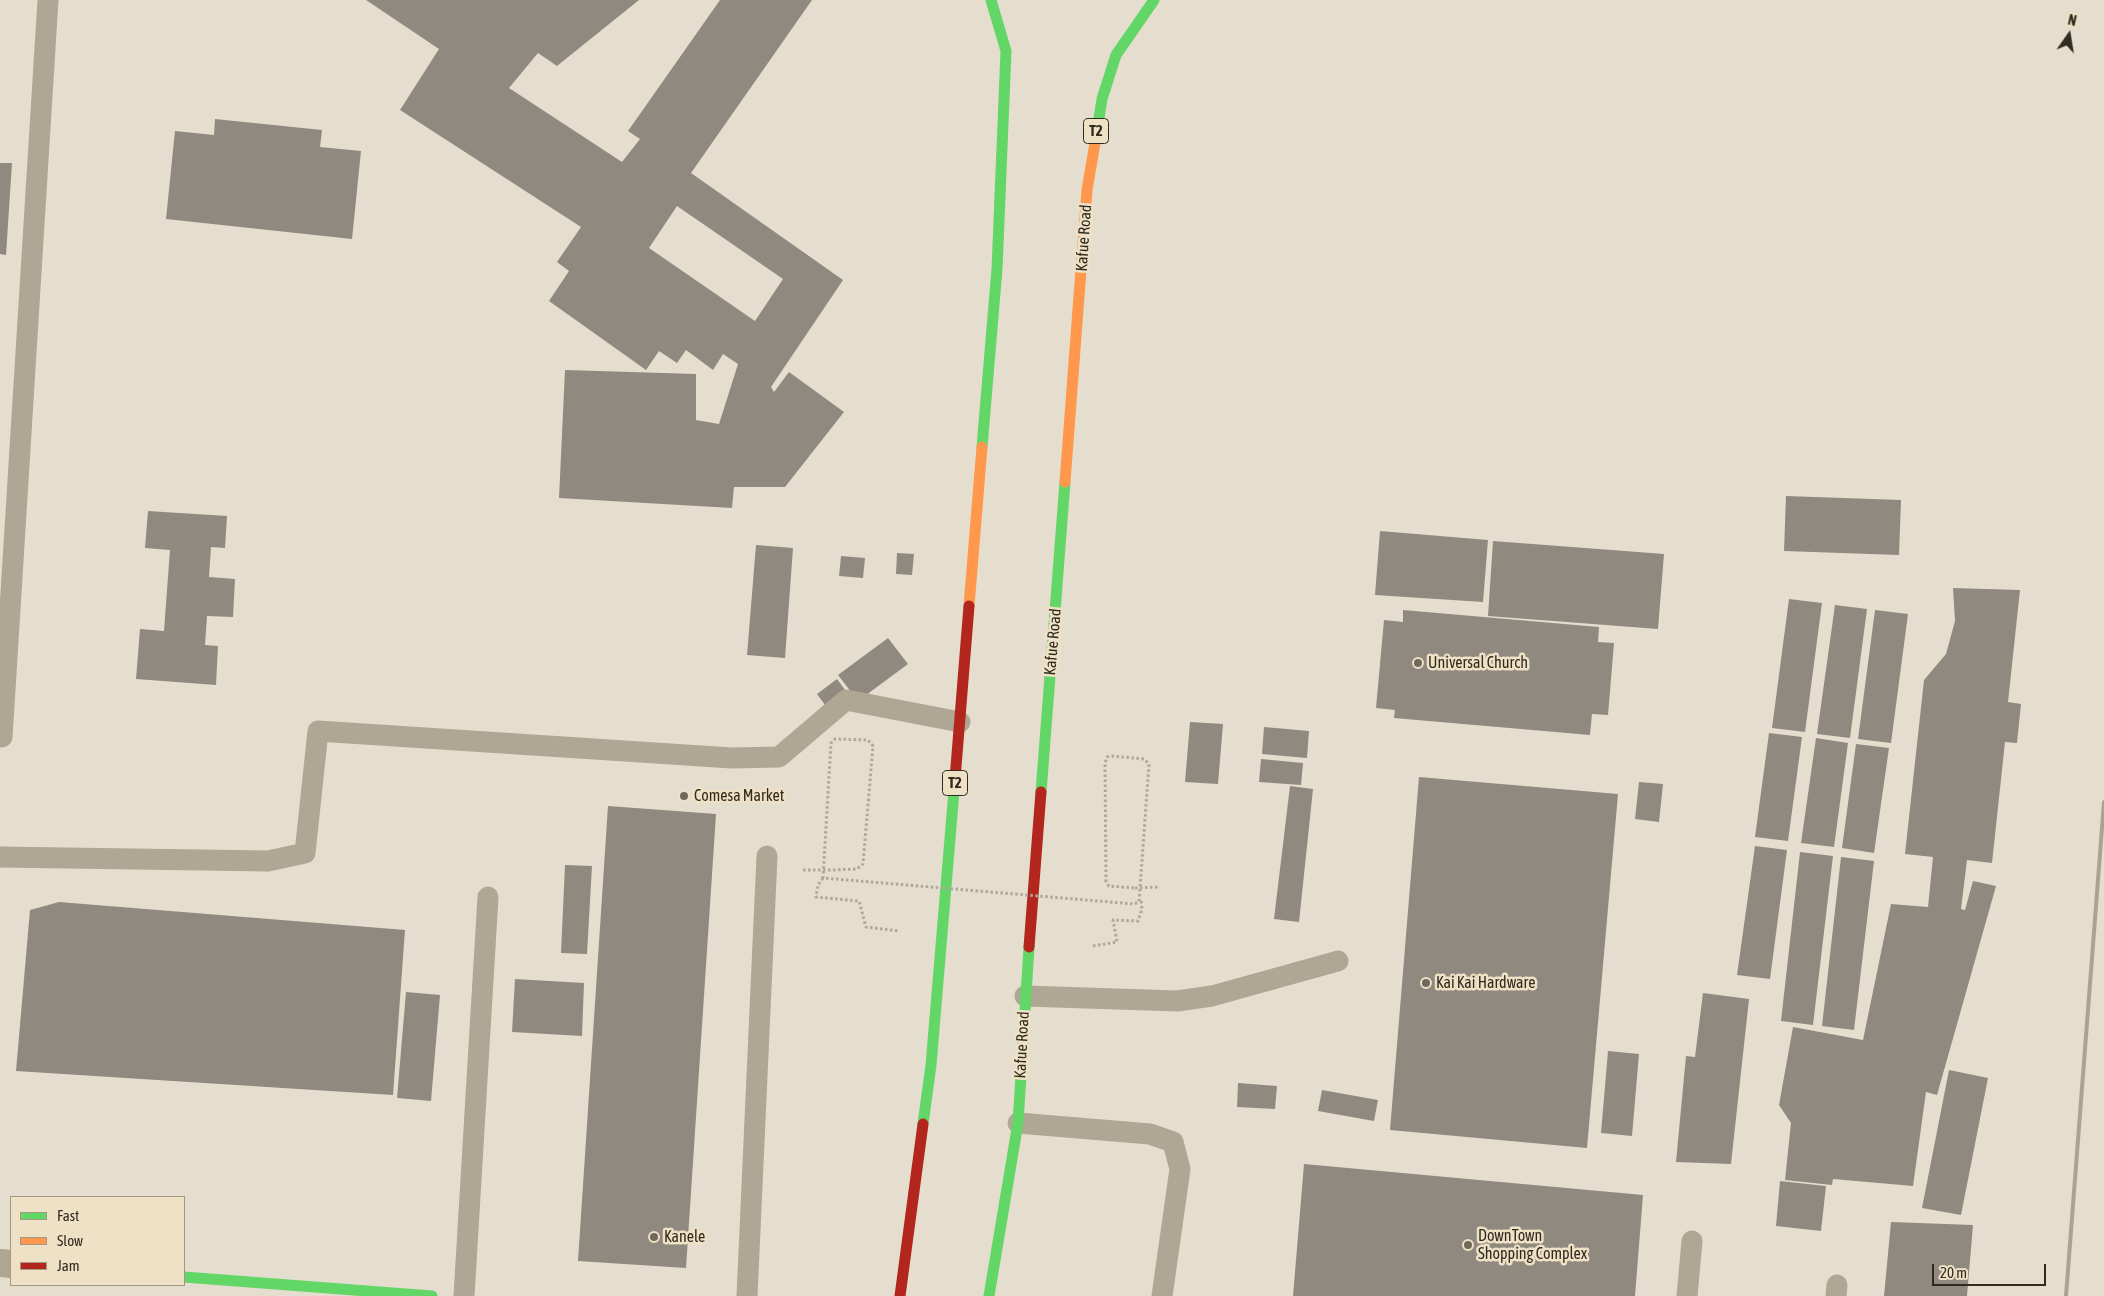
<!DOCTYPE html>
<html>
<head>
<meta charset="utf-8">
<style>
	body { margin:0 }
	#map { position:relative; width:2104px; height:1296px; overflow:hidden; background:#e5decf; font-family:"Asap Condensed",sans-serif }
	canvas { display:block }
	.legend { position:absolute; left:10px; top:1196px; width:175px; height:90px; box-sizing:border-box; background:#efe1c5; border:1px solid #a39883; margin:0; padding:6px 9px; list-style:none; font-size:15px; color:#302a1f }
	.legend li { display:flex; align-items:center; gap:10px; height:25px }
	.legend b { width:25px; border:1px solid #a39883 }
	.north { position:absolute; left:2044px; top:10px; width:50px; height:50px; -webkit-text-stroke:4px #efe1c5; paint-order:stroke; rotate:13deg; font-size:14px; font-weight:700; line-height:20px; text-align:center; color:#302a1f }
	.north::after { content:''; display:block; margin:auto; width:18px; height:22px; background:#302a1f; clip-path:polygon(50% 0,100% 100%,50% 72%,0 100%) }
	.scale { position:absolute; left:1932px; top:1264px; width:114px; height:22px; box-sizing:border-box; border:2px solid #302a1f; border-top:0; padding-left:6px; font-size:15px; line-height:18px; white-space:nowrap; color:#302a1f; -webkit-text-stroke:4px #efe1c5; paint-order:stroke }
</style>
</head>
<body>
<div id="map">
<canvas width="2104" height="1296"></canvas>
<ul class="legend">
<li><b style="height:6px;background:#63d668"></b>Fast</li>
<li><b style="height:6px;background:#ff974d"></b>Slow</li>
<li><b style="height:6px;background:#b3261e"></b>Jam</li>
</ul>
<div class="north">N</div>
<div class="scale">20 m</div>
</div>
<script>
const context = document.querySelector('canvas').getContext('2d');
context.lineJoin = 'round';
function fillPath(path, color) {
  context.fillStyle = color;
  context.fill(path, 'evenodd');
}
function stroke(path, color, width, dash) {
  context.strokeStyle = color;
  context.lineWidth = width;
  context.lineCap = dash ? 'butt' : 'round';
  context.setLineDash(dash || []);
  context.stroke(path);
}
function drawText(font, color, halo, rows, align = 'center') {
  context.font = font + ' "Asap Condensed",sans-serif';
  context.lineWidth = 5;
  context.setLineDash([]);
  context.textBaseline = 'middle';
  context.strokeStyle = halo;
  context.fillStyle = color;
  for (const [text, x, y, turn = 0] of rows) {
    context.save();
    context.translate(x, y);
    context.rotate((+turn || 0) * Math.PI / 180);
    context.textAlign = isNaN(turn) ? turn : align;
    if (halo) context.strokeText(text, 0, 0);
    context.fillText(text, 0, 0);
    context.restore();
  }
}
const building = new Path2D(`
	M366,0H639L557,66L538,53L509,88L622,162L640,139L628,131L720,0H812L691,173L843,280L771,387L774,392L789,372L844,412L785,487H734L732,508L559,498L565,370L696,374V420L719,424L738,364L723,354L713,370L686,350L677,363L659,351L646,370L549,301L569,271L557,262L581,227L400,110L439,49ZM677,206L783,279L755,321L649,248Z
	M215,119L322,130L320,147L361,151L352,239L166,219L175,131L214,135Z
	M0,163H12L6,255L0,254Z
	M1786,496L1901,500L1899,555L1784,551Z
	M148,511L227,516L225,548L211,547L209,577L235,579L233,617L207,616L205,645L218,646L216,685L136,679L140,629L164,631L170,550L145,548Z
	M1380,531L1488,540L1483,602L1375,595Z
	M1493,541L1664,554L1658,629L1488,616Z
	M756,545L793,548L785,658L747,655Z
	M897,553L914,554L912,575L896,574Z
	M841,556L865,558L863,578L839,576Z
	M1953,588L2020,590L2008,702L2021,704L2017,743L2005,742L1992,863L1967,860L1961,909L1965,910L1973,881L1996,886L1937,1095L1926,1092L1913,1186L1833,1179L1832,1185L1785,1180L1791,1123L1779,1105L1793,1027L1863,1040L1891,904L1928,907L1933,857L1905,854L1924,680L1946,654L1955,621Z
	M1789,599L1822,603L1805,732L1772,728Z
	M1835,605L1867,609L1850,738L1817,734Z
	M1403,610L1599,627L1598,642L1614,643L1608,715L1592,714L1590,735L1394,718L1395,710L1376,708L1384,620L1403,622Z
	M1875,610L1908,614L1891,743L1858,739Z
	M888,638L908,664L858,701L838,675Z
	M837,679L848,694L828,709L817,694Z
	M1190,722L1223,724L1218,784L1185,782Z
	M1264,727L1309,731L1307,758L1262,754Z
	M1769,733L1802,737L1788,841L1755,837Z
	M1816,738L1848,743L1834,847L1801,843Z
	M1856,744L1889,748L1874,853L1842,848Z
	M1261,759L1303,763L1301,785L1259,782Z
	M1419,777L1618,794L1587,1148L1390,1130Z
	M1639,782L1663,784L1659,822L1635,819Z
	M1290,786L1313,789L1299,922L1274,919Z
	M608,806L716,814L686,1268L578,1261Z
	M1755,846L1787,850L1770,979L1737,975Z
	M1800,852L1833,856L1813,1025L1781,1021Z
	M1841,857L1874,861L1854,1030L1822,1026Z
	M565,865L592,866L587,954L561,953Z
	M59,902L405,930L393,1095L16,1071L30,910Z
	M515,979L584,983L582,1036L512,1032Z
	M406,992L440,995L431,1101L397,1098Z
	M1703,993L1749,999L1731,1164L1676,1162L1686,1056L1695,1057Z
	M1608,1051L1639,1054L1632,1136L1601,1133Z
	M1949,1070L1988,1078L1961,1215L1922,1208Z
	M1238,1083L1277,1086L1275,1109L1237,1107Z
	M1322,1090L1378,1100L1374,1121L1318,1111Z
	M1304,1164L1643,1195L1635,1296H1293Z
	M1780,1181L1826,1186L1821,1231L1776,1226Z
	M1891,1222L1973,1225L1967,1296H1884Z`);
const path = new Path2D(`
	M803,870H833
	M823,878L818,885L816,897L859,901L866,927L899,931
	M1135,888L1158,887
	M1093,946L1117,942L1113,920L1138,921L1142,909L1141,899`);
const lane = new Path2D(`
	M2,737L48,0
	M0,857L268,861L305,853L318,731L732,758L779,757L846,700L960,722
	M1025,996L1177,1001L1212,996L1338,961
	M1018,1123L1150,1134L1173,1142L1180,1169L1162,1296
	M464,1296L488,897
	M747,1296L767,856
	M1687,1296L1692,1241
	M1836,1296L1837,1285`);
const street = new Path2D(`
	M0,1263L11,1264`);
const fast = new Path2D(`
	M1095,143L1102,99L1116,55L1154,0
	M982,447L997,269L1006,51L991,0
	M1041,792L1065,482
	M923,1124L931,1065L955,779
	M184,1277L432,1296
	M989,1296L1018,1123L1029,947`);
const slow = new Path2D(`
	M1065,482L1087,190L1095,143
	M969,606L982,447`);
const jam = new Path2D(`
	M955,779L969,606
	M1029,947L1041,792
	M900,1296L923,1124`);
const rail = new Path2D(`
	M2066,1296L2104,802`);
const pathBridge = new Path2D(`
	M833,870L857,869L863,864L873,746L868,740L835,739L831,743L823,878L1134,904L1139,902L1149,764L1144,759L1112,756L1107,757L1105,763L1106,882L1109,886L1135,888`);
const markers = [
	[1418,663,5,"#6f695d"],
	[684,796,5,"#6f695d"],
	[1426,983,5,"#6f695d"],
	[654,1237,5,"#6f695d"],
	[1468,1245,5,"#6f695d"]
];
const shields = [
	[1096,131,25],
	[955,783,25]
];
const shieldNames = [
	["T2",1096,131],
	["T2",955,783]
];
const streetNames = [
	["Kafue Road",1084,238,-86],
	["Kafue Road",1053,642,-85],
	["Kafue Road",1022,1045,-87]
];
const poiNames = [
	["Universal Church",1428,663],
	["Comesa Market",694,796],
	["Kai Kai Hardware",1436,983],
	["DownTown",1478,1236],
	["Shopping Complex",1478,1254],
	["Kanele",664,1237]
];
fillPath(building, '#90897f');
stroke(path, '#aea899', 3, [2.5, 2.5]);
stroke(lane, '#afa694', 21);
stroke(street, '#afa694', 28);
stroke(fast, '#63d668', 11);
stroke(slow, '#ff974d', 11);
stroke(jam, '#b3261e', 11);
stroke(rail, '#aaa294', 4);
stroke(pathBridge, '#aea899', 3, [2.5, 2.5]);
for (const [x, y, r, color] of markers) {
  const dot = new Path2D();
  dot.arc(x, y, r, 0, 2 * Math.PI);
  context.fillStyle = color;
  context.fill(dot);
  stroke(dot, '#efe1c5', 2);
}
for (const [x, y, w] of shields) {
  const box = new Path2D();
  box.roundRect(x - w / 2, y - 12.5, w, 25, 4);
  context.fillStyle = '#efe1c5';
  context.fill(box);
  stroke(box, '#302a1f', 1);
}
drawText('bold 15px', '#302a1f', null, shieldNames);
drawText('16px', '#302a1f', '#efe1c5', streetNames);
drawText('16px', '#302a1f', '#efe1c5', poiNames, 'left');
</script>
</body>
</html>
